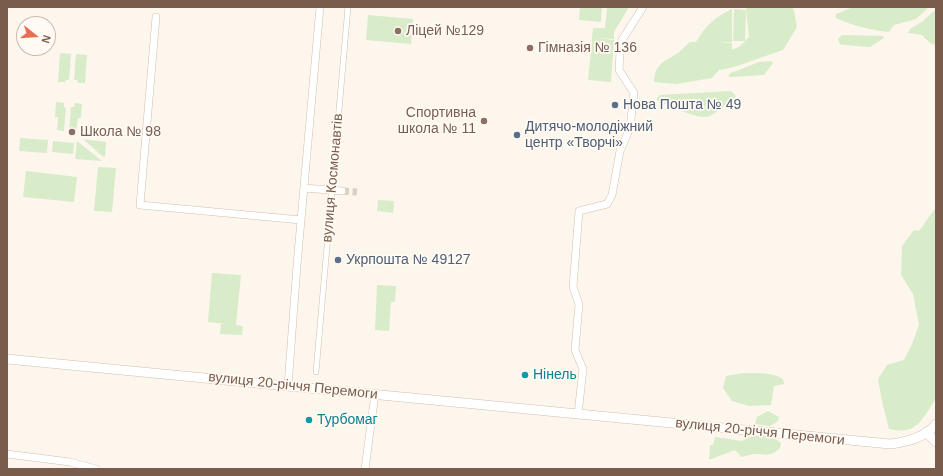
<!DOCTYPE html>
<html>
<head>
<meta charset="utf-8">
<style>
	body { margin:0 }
	#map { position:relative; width:943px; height:476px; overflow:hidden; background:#fdf6ec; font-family:Arial,sans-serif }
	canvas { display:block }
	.frame { position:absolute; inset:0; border:8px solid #7a5c4d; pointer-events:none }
	.north { position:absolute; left:16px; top:16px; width:40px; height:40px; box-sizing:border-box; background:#fffaf3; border:1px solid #cabbb1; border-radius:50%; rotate:107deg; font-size:11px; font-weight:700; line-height:16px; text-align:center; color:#7a5c4d }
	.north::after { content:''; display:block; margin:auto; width:14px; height:18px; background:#e76f51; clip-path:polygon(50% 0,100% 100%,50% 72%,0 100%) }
</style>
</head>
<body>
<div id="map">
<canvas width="943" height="476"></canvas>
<div class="frame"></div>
<div class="north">N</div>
</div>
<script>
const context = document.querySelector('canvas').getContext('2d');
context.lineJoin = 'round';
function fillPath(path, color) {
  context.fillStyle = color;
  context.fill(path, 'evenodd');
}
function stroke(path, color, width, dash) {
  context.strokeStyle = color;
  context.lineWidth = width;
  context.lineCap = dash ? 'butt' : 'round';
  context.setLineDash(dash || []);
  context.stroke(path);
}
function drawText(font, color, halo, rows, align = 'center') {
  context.font = font + ' Arial,sans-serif';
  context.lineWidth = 3.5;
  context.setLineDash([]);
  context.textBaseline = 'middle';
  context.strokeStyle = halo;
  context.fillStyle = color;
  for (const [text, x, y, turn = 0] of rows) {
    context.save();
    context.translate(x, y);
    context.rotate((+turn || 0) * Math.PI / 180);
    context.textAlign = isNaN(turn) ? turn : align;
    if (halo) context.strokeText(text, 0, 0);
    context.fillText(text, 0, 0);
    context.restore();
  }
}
const green = new Path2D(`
	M580,7H602L601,22L579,20Z
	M607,7H629L614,32V39L596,38L614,40L611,82L588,80L593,28H605Z
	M746,7H792L794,11L797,27L783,50L734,67L719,70L712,78L676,84L654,82C655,63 664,62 678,53C682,50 686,45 690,42H696C706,25 715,17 732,9V42H718L732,43V50L740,46L745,41H733L734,9L746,10L745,41L749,37Z
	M853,7H929L916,19L894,25L889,32C871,30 853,26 836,18V14Z
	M936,9V45L931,44L922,35L908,33L910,29L923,21Z
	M368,15L413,19L411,44L366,40Z
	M842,35L883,36L884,38L870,47L844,45L840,44L838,39Z
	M60,53L71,54L69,80H66L65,82H58Z
	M76,54L87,55L85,83H78L77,80H74Z
	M771,61L773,63L764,75L731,77L728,76L731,73L759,62Z
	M730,91L735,94L736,98C728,103 719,111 710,116C699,121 669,105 657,100V98L660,95Z
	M56,102L64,103V107L66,108L64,131L57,130L58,117H55Z
	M75,103L82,104L81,118H78L76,132L69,131L71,107H74Z
	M20,138L48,140L47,153L19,151Z
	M83,139L106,142L105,157L102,156Z
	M53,141L74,143L73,154L52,152Z
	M77,141L102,161L75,159Z
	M98,167L116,168L112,212L94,211Z
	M26,171L77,177L74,202L23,197Z
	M378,200L394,201L393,213L377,211Z
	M936,207V399C922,418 918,436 889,429L882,401L878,379L887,365L904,360L912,344L919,325L913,294L901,275L902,246L914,230L919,231Z
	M212,273L241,275L236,325L243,326L242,335L220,334L221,324H227L208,322Z
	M377,285L396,286L395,302H391L389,331L375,330Z
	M744,373C756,373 773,372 783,379L784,384L774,386L771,405L749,406L732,401L723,388L726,376Z
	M768,411L779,417L778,421L770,426L755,424L757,417Z
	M755,434L773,437L781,443L780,448C771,457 767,454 756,454C751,454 746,456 742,457L735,450L709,460L710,445H713L715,437L742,441Z`);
const minorTunnel = new Path2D(`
	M342,191L357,192`);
const pedestrian = new Path2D(`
	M316,372L348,7`);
const minor = new Path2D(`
	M156,17L140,205L301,220
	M304,188L342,191
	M288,386L297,265L320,7
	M578,414L583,369L575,350L579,304L573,287L579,211L607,204L612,195L620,151L630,128L634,93L619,70L620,53L622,40L643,7
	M7,454L70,462L96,469
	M365,469L375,394`);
const tertiary = new Path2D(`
	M7,359L890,444C906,442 925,438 936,424
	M926,432L936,442`);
const markers = [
	[398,31,4,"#8d6e63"],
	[530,48,4,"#8d6e63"],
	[615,105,4,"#5c6f8a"],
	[484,121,4,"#8d6e63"],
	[72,132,4,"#8d6e63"],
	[517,135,4,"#5c6f8a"],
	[338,260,4,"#5c6f8a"],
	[525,375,4,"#0f9aa8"],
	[309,420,4,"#0f9aa8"]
];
const educationNames = [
	["Ліцей №129",406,31],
	["Гімназія № 136",538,48],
	["Спортивна",476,113,"right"],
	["школа № 11",476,129,"right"],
	["Школа № 98",80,132]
];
const serviceNames = [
	["Нова Пошта № 49",623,105],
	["Дитячо-молодіжний",525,127],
	["центр «Творчі»",525,143],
	["Укрпошта № 49127",346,260]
];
const streetNames = [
	["вулиця Космонавтів",333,178,-85],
	["вулиця 20-річчя Перемоги",293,386,6],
	["вулиця 20-річчя Перемоги",760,432,6]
];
const cultureNames = [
	["Нінель",533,375],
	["Турбомаг",317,420]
];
fillPath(green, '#d8ecc9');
stroke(minorTunnel, '#dcd0c4', 7, [7, 3.5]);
stroke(pedestrian, '#d1beb0', 6);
stroke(minor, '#d1beb0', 8);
stroke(tertiary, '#d1beb0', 10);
stroke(pedestrian, '#fff', 5);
stroke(minor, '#fff', 7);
stroke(tertiary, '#fff', 9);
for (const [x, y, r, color] of markers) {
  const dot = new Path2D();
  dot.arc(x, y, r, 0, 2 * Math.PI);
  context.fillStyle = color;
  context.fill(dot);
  stroke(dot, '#fffaf3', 1.5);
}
drawText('14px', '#785e54', '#fffaf3', educationNames, 'left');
drawText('14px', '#4e5e75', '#fffaf3', serviceNames, 'left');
drawText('14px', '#7a5c4d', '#fffaf3', streetNames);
drawText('14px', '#0d838f', '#fffaf3', cultureNames, 'left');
</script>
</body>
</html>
